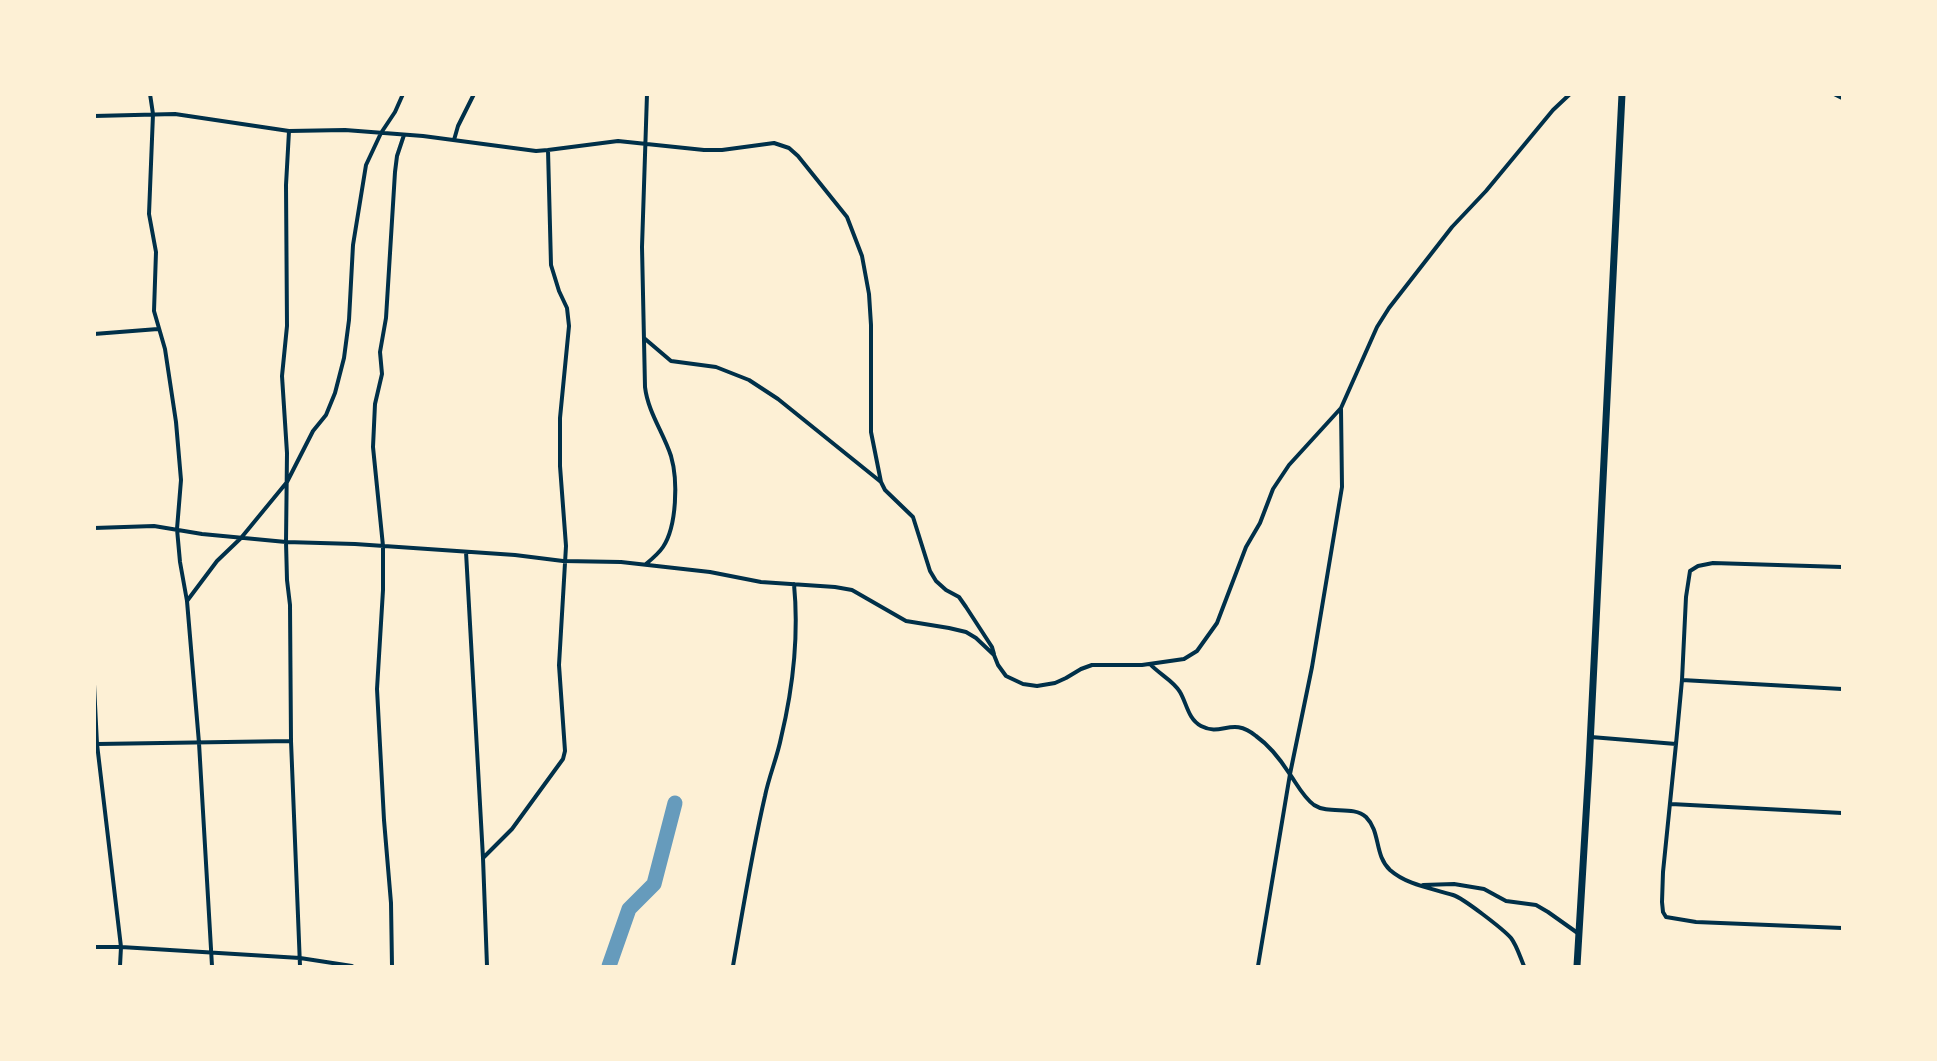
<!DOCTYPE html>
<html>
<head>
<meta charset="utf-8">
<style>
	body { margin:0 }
	#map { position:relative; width:1937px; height:1061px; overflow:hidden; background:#fdf0d5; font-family:Montserrat,sans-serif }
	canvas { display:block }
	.frame { position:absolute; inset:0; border:96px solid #fdf0d5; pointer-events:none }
</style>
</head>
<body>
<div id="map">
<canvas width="1937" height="1061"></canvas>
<div class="frame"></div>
</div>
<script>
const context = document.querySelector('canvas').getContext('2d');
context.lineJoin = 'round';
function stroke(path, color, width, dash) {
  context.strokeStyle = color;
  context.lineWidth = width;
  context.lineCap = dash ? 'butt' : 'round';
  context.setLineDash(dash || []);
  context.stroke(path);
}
const river = new Path2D(`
	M609,966L629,909L654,884L675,803`);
const minor = new Path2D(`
	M150,94L153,114L149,214L156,252L154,311L165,349L176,422L181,480L177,529L180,562L187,601L199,743L212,966
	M1834,94L1842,98
	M94,116L175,114L289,131L345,130L423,136L536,151L548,150L551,265L559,291L567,308L569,326L560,418V466L566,546L559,665L565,751L563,759L512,829L483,858
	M289,131L286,185L287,326L282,376L287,453L286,542L287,580L290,605L291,741L300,966
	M454,140L458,126L474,94
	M548,150L618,141L704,150H722L774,143L789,148L798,156L847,217L862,256L869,294L871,325V432L881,482L885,490L913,517L930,571L936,581L946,590L959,597L966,607L992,647L994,654
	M94,334L158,329
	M644,338L671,361L716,367L749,380L778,399L881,482
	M94,528L154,526L202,534L286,542L355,544L515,555L563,561L621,562L710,572L761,582L835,587L852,590L906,621L949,628L966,632L976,638L994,655L998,665L1006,676L1023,684L1037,686L1055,683L1066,678L1081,669L1092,665H1142L1184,659L1197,651L1217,623L1246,547L1260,523L1273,489L1289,465L1341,408L1377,327L1389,308L1452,227L1486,191L1553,110L1570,94
	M466,552L483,858L487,966
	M646,564C652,559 659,553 663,547C677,526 678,480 671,456C663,432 648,412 645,387L642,247L647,94
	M187,601L217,561L241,538L287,482L313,431L326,415L335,393L344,358L349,320L353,245L366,165L381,133L395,112L403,94
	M1150,664C1159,674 1174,681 1180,692C1187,704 1188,719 1201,726C1222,737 1232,716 1256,736C1270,746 1280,759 1289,773C1297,784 1303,797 1314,805C1329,815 1353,805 1366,817C1381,832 1374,855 1390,870C1407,885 1431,888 1453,895C1463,898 1503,929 1511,938C1517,946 1520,957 1524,966
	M1682,680L1842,689
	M94,684L97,744L291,741
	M1591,737L1676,744L1682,680L1686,597L1690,571L1698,566L1713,563L1842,567
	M94,743L97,744L121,947L300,958L352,966
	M1676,744L1663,872L1662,902L1663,912L1666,917L1696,922L1842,928
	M1671,804L1842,813
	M1423,885L1454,884L1484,889L1506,901L1536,905L1548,912L1579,934
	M94,947H121L120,966
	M392,966L391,903L384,820L377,689L383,590V546L373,447L375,404L382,374L380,352L386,318L395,172L397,156L404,135
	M733,966C743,909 752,852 765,796C769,776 777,758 781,738C793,688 799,636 794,584
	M1258,966L1290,774L1312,667L1342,487L1341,409`);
const primary = new Path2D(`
	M1577,966L1589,765L1622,94`);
stroke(river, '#669bbc', 15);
stroke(minor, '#003049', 4);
stroke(primary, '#003049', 7);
</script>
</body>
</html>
